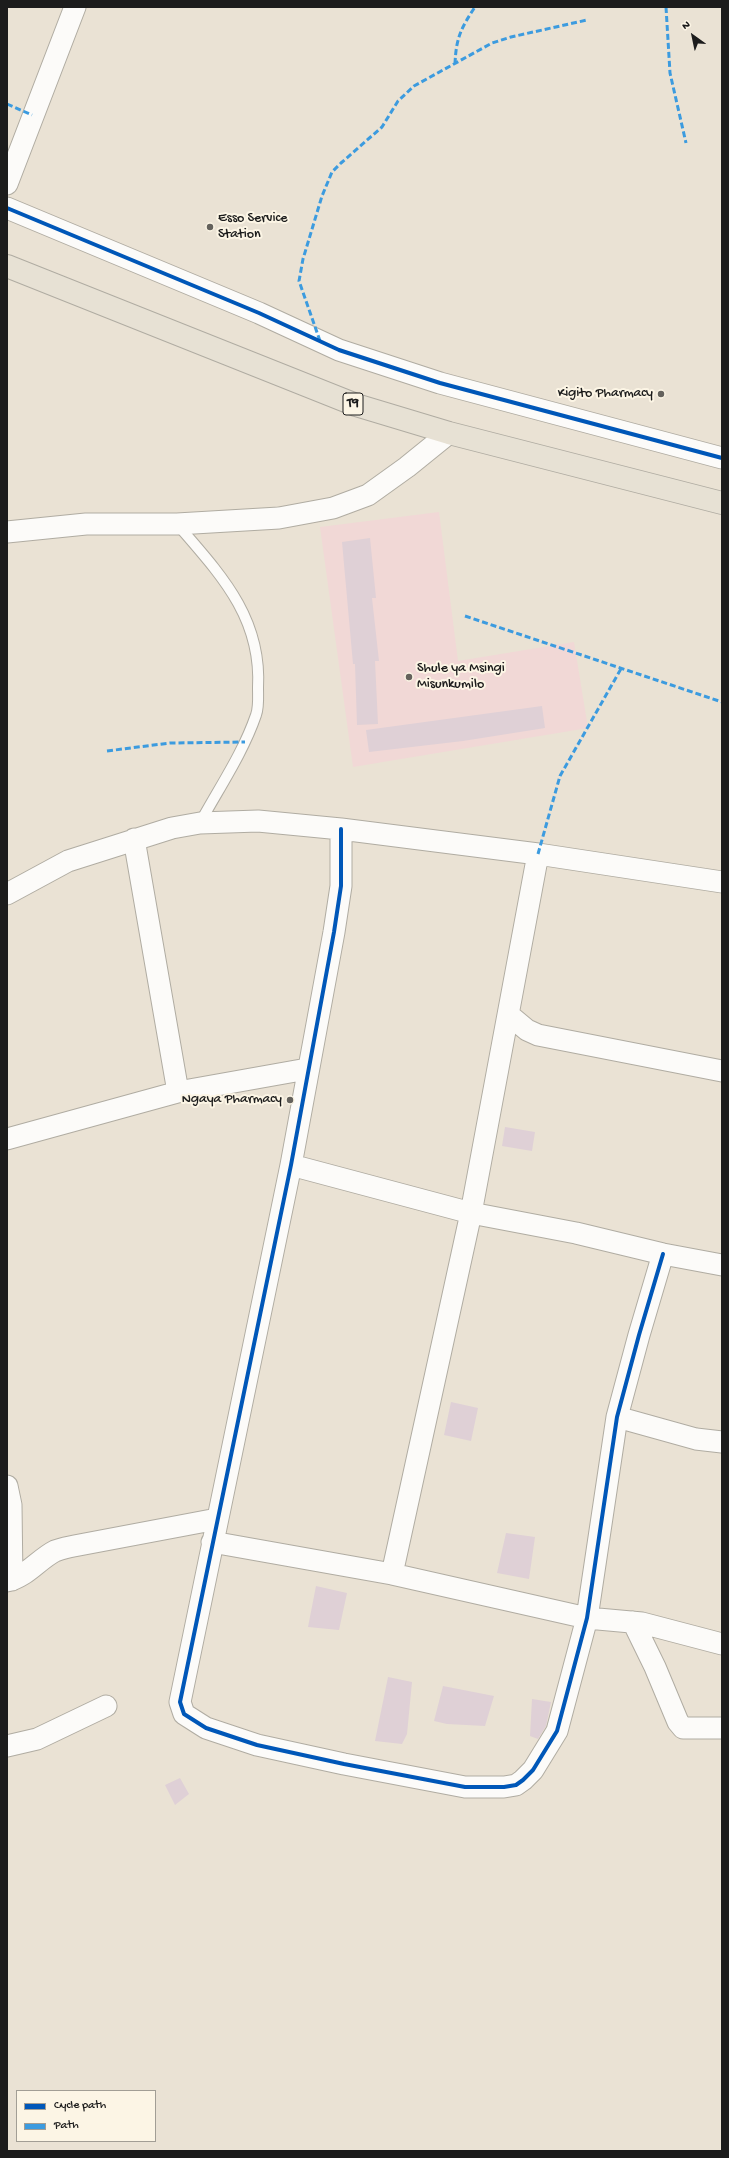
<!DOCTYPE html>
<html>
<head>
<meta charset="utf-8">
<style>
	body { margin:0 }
	#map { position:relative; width:729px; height:2158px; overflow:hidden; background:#eae2d4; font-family:"Gochi Hand",sans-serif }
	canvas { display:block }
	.frame { position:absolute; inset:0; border:8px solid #1c1c1c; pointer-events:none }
	.legend { position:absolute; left:16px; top:2090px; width:140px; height:52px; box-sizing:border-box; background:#fcf5e5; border:1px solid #a29e95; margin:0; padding:5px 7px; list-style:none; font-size:12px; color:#1c1c1c }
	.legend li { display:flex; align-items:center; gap:8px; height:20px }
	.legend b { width:20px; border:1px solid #a29e95 }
	.north { position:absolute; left:673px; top:16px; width:40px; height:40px; -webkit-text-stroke:3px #fcf5e5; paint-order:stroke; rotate:327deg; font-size:11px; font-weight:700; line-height:16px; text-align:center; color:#1c1c1c }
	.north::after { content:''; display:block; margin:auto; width:14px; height:18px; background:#1c1c1c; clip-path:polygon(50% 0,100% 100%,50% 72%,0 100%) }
</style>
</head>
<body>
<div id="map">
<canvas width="729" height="2158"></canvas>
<div class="frame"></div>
<ul class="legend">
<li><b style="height:5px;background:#0057b8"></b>Cycle path</li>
<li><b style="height:5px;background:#3c9bdf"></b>Path</li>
</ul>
<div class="north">N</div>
</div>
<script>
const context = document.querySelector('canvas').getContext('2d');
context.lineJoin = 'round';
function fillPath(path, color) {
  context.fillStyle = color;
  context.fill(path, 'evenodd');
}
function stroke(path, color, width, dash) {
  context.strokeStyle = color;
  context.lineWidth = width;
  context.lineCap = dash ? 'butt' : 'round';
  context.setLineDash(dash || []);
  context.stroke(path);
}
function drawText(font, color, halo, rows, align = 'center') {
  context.font = font + ' "Gochi Hand",sans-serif';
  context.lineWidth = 4;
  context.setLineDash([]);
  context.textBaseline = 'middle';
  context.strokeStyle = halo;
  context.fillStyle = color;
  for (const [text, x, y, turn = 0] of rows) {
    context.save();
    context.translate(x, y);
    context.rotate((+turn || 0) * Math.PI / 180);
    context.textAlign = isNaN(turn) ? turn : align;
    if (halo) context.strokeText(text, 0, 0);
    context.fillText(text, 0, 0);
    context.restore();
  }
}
const built = new Path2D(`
	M439,512L458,661L574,642L588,728L353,767L320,527Z`);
const building = new Path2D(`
	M370,538L376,598H372L379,661H375L378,724L357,725L355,664H353L342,542Z
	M542,706L545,728L463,741L369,752L366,730Z
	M505,1127L535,1132L532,1151L502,1146Z
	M451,1402L478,1408L471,1441L444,1435Z
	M506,1533L535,1537L529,1579L497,1573Z
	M316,1586L347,1593L339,1630L308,1627Z
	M388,1677L412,1682L407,1734L402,1744L375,1741Z
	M443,1686L494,1696L485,1726L447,1724L434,1721Z
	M532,1699L551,1702L546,1726L538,1739L530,1736Z
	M180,1778L189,1794L175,1805L165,1785Z`);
const lane = new Path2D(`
	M177,524C220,574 262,617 258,688C258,696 259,707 256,715C243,753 219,788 200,823`);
const street = new Path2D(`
	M7,184L75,7
	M7,208L259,313L339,350L440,383L722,458
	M7,532L86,524H177L279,518L333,508L368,495L407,467L449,433
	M341,829V886L334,932L291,1165L180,1702L184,1714L206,1728L257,1745L344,1764L465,1787H504L516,1785L523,1780L533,1770L557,1731L587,1618L617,1417L639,1335L663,1254
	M134,839L178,1092
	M7,894L68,861L172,828L200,823L258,821L341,829L538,854L722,882
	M509,1015L527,1030L538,1035L722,1071
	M7,1139L178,1092L307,1069
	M291,1165L471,1213L576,1233L663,1254L722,1265
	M617,1417L696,1439L722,1442
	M7,1486L11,1505L12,1580
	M212,1542L392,1574L587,1618L642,1623L722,1644
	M392,1574L471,1213L538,854
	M7,1581C25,1578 39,1559 55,1551C61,1549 68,1547 74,1546L217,1519
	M633,1622L655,1667L678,1722L683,1728H722
	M7,1746L37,1739L106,1706`);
const highway = new Path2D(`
	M7,266L356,405L449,433L722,503`);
const quiet = new Path2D(`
	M666,7L670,73L686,143
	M455,64C456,38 461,28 475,7
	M7,104L32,115
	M320,341L299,281L303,259L322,196L332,172L341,163L382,127L398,101L414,86L492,43L511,37L587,20
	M465,616L722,702
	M107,751L170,743L245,742
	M538,854L560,776L622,667`);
const cycleway = new Path2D(`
	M7,208L259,313L339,350L440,383L722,458
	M341,829V886L334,932L291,1165L180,1702L184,1714L206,1728L257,1745L344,1764L465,1787H504L516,1785L523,1780L533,1770L557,1731L587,1618L617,1417L639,1335L663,1254`);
const markers = [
	[210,227,4,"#64615c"],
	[661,394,4,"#64615c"],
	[409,677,4,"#64615c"],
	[290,1100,4,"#64615c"]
];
const shields = [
	[353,404,20]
];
const shieldNames = [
	["T9",353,404]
];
const poiNames = [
	["Esso Service",218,219],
	["Station",218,235],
	["Kigito Pharmacy",653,394,"right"],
	["Shule ya Msingi",417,669],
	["Misunkumilo",417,685],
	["Ngaya Pharmacy",282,1100,"right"]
];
fillPath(built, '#f1d8d6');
fillPath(building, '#dfd0d6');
stroke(lane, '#b0aca2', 12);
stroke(street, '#b0aca2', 23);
stroke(highway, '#b0aca2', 24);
stroke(lane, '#fcfbf9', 10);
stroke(street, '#fcfbf9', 21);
stroke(highway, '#e7e1d4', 22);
stroke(quiet, '#3c9bdf', 3, [6, 3]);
stroke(cycleway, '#0057b8', 4);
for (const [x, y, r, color] of markers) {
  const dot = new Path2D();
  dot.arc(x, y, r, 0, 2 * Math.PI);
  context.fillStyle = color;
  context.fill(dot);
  stroke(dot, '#fcf5e5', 1.5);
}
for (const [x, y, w] of shields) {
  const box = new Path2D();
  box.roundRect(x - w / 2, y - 11, w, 22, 3);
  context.fillStyle = '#fcf5e5';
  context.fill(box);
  stroke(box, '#1c1c1c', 1);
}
drawText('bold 13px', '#1c1c1c', null, shieldNames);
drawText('14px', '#1c1c1c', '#fcf5e5', poiNames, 'left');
</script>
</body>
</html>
